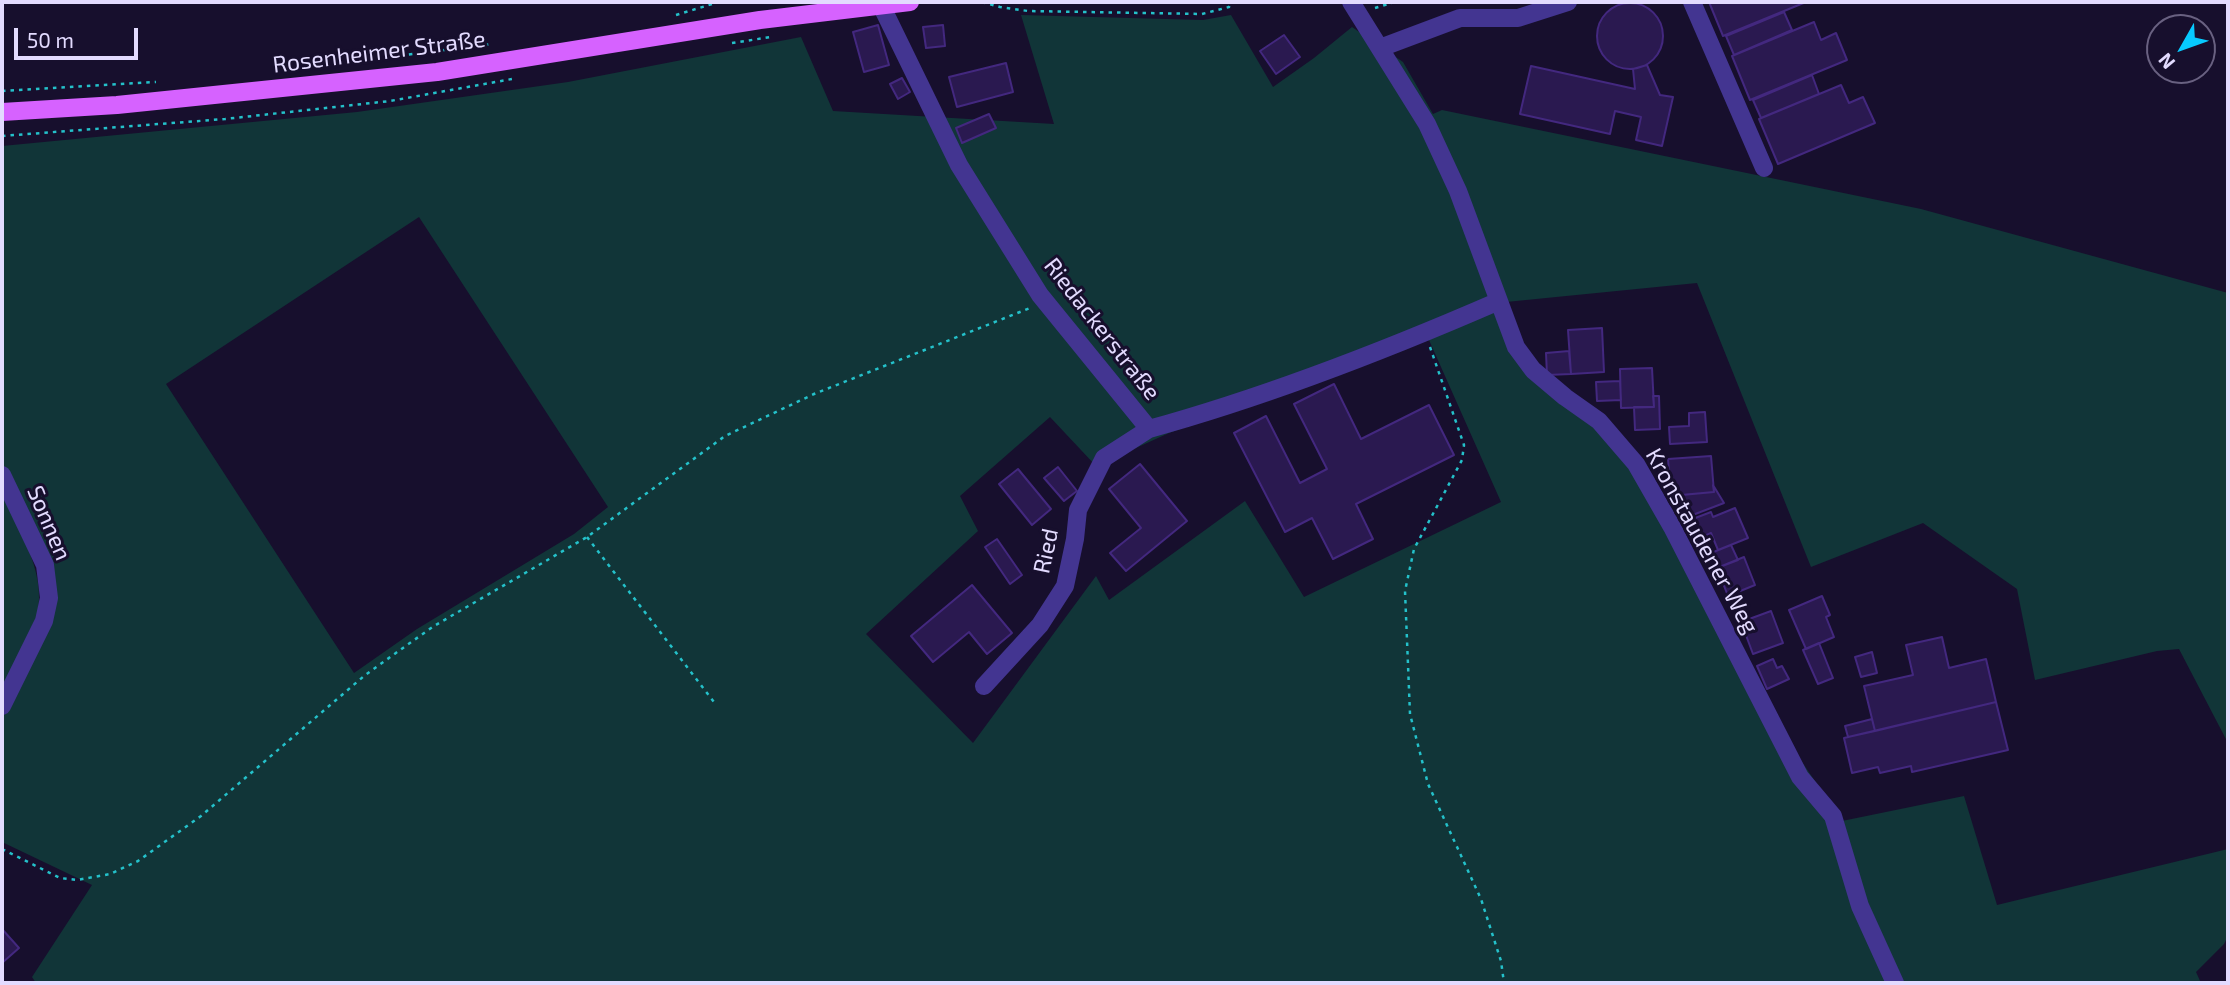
<!DOCTYPE html>
<html>
<head>
<meta charset="utf-8">
<style>
	body { margin:0 }
	#map { position:relative; width:2230px; height:985px; overflow:hidden; background:#170f2d; font-family:"Exo 2",sans-serif }
	canvas { display:block }
	.frame { position:absolute; inset:0; border:4px solid #e3dbff; pointer-events:none }
	.north { position:absolute; left:2146px; top:14px; width:70px; height:70px; box-sizing:border-box; background:#170f2d; border:2px solid #696181; border-radius:50%; rotate:230deg; font-size:19px; font-weight:700; line-height:28px; text-align:center; color:#e3dbff }
	.north::after { content:''; display:block; margin:auto; width:24px; height:32px; background:#07caff; clip-path:polygon(50% 0,100% 100%,50% 72%,0 100%) }
	.scale { position:absolute; left:14px; top:28px; width:124px; height:32px; box-sizing:border-box; border:4px solid #e3dbff; border-top:0; padding-left:9px; font-size:21px; line-height:24px; white-space:nowrap; color:#e3dbff; -webkit-text-stroke:5px #170f2d; paint-order:stroke }
</style>
</head>
<body>
<div id="map">
<canvas width="2230" height="985"></canvas>
<div class="frame"></div>
<div class="north">N</div>
<div class="scale">50 m</div>
</div>
<script>
const context = document.querySelector('canvas').getContext('2d');
context.lineJoin = 'round';
function fillPath(path, color) {
  context.fillStyle = color;
  context.fill(path, 'evenodd');
}
function stroke(path, color, width, dash) {
  context.strokeStyle = color;
  context.lineWidth = width;
  context.lineCap = dash ? 'butt' : 'round';
  context.setLineDash(dash || []);
  context.stroke(path);
}
function drawText(font, color, halo, rows, align = 'center') {
  context.font = font + ' "Exo 2",sans-serif';
  context.lineWidth = 6;
  context.setLineDash([]);
  context.textBaseline = 'middle';
  context.strokeStyle = halo;
  context.fillStyle = color;
  for (const [text, x, y, turn = 0] of rows) {
    context.save();
    context.translate(x, y);
    context.rotate((+turn || 0) * Math.PI / 180);
    context.textAlign = isNaN(turn) ? turn : align;
    if (halo) context.strokeText(text, 0, 0);
    context.fillText(text, 0, 0);
    context.restore();
  }
}
const green = new Path2D(`
	M1021,15L1203,20L1231,15L1273,87L1314,58L1352,27L1403,62L1433,114L1442,110L1921,209L2228,293V743L2179,649L2157,651L2035,680L2017,589L1923,523L1811,567L1697,283L1506,302L1534,368L1601,419L1783,734L1842,821L1964,796L1997,905L2228,849V936L2224,944L2196,972L2201,983H36L32,977L92,885L2,842V719L49,621L48,554L2,465V146L357,112L568,82L801,37L833,111L1054,124ZM419,217L608,507L574,534L417,629L354,673L166,384ZM1429,340L1501,502L1304,597L1245,501L1109,600L1096,576L973,743L866,634L978,531L960,496L1050,417L1096,466L1169,433Z
	M2,495C21,534 50,578 35,624C27,647 12,670 2,693Z`);
const building = new Path2D(`
	M1709,2H1806L1723,36Z
	M1597 36a33 33 0 1 1 66 0a33 33 0 1 1-66 0Z
	M1784,12L1792,30L1734,55L1726,36Z
	M1814,22L1821,40L1836,33L1847,60L1750,100L1732,56Z
	M878,25L889,65L864,72L853,32Z
	M943,25L945,46L926,48L923,27Z
	M1284,35L1300,57L1276,74L1260,51Z
	M1006,63L1013,92L957,107L949,77Z
	M1647,65L1660,95L1673,97L1662,146L1636,140L1641,117L1615,111L1610,134L1520,114L1531,66L1635,89L1633,69Z
	M1812,75L1819,94L1761,118L1753,100Z
	M902,78L910,92L898,99L890,84Z
	M1841,85L1849,103L1863,97L1875,123L1778,164L1759,119Z
	M989,114L996,128L962,143L956,128Z
	M1602,328L1604,372L1571,374L1568,330Z
	M1569,351L1571,374L1547,375L1546,353Z
	M1652,368L1654,407L1621,408L1620,369Z
	M1620,381L1621,400L1597,401L1596,382Z
	M1334,384L1361,439L1429,405L1454,455L1356,504L1373,539L1333,559L1312,518L1285,532L1234,433L1266,416L1300,483L1327,469L1294,404Z
	M1653,396H1659L1660,429L1635,430L1634,407H1654Z
	M1705,412L1707,442L1670,444L1669,427L1689,426V413Z
	M1711,456L1714,492L1671,496L1668,459Z
	M1140,464L1187,521L1126,571L1110,553L1141,528L1109,489Z
	M1058,467L1077,491L1064,501L1044,478Z
	M1018,469L1051,509L1032,525L999,484Z
	M1713,485L1724,503L1690,516L1681,495L1714,492Z
	M1735,508L1748,538L1718,550L1711,533L1698,539L1690,520L1711,512L1713,517Z
	M997,539L1022,575L1010,584L985,547Z
	M1731,545L1738,560L1717,568L1711,553Z
	M1744,557L1755,585L1728,596L1717,568Z
	M972,585L1012,633L987,654L969,632L933,662L911,636Z
	M1822,596L1830,615L1826,617L1834,637L1806,649L1789,610Z
	M1771,611L1783,643L1753,654L1741,622Z
	M1942,637L1949,668L1986,659L1996,702L1875,731L1864,686L1913,675L1906,645Z
	M1819,643L1833,678L1818,684L1803,650Z
	M1872,652L1877,673L1861,677L1855,657Z
	M1773,659L1777,668L1782,666L1789,679L1767,689L1757,666Z
	M1996,702L2008,750L1912,772L1911,766L1880,773L1878,767L1852,773L1844,738Z
	M1872,719L1875,731L1848,737L1845,726Z
	M2,929L19,948L2,963Z`);
const path = new Path2D(`
	M982,2L1000,7L1028,11L1202,14L1229,7L1231,2
	M2227,2L2228,6
	M1375,8L1395,2
	M676,15L719,2
	M732,43L771,37
	M333,64L493,44
	M2,91L156,82
	M2,136L225,119L390,101L512,79
	M1430,347L1464,445L1462,460L1414,549L1405,591L1410,714L1428,784L1481,899L1501,961L1504,983
	M587,537L714,702
	M2,849L60,878L77,880L110,874L138,861L201,816L364,676L400,650L434,626L587,537L725,436L814,394L1030,308`);
const minor = new Path2D(`
	M1351,2L1427,124L1458,191L1516,347L1533,370L1565,397L1599,421L1636,464L1672,527L1800,777L1833,816L1860,906L1895,983
	M1692,2L1764,168
	M881,5L959,165L1040,295L1149,429C1269,396 1384,351 1499,301
	M1380,48L1460,18H1518L1568,2
	M2,475L45,565L49,598L44,621L2,706
	M984,686L1040,625L1065,586L1075,539L1078,510L1104,458L1149,429`);
const major = new Path2D(`
	M2,112L117,105L437,72L760,20L910,2`);
const streetNames = [
	["Rosenheimer Straße",379,52,-7],
	["Riedackerstraße",1102,329,52],
	["Sonnen",49,523,67],
	["Kronstaudener Weg",1702,541,61],
	["Ried",1046,551,-78]
];
fillPath(green, '#113538');
fillPath(building, '#2a1950');
stroke(building, '#43287f', 2);
stroke(path, '#24c1ca', 2.5, [3.5, 5]);
stroke(minor, '#433591', 18);
stroke(major, '#d662ff', 18);
drawText('23px', '#e3dbff', '#170f2d', streetNames);
</script>
</body>
</html>
